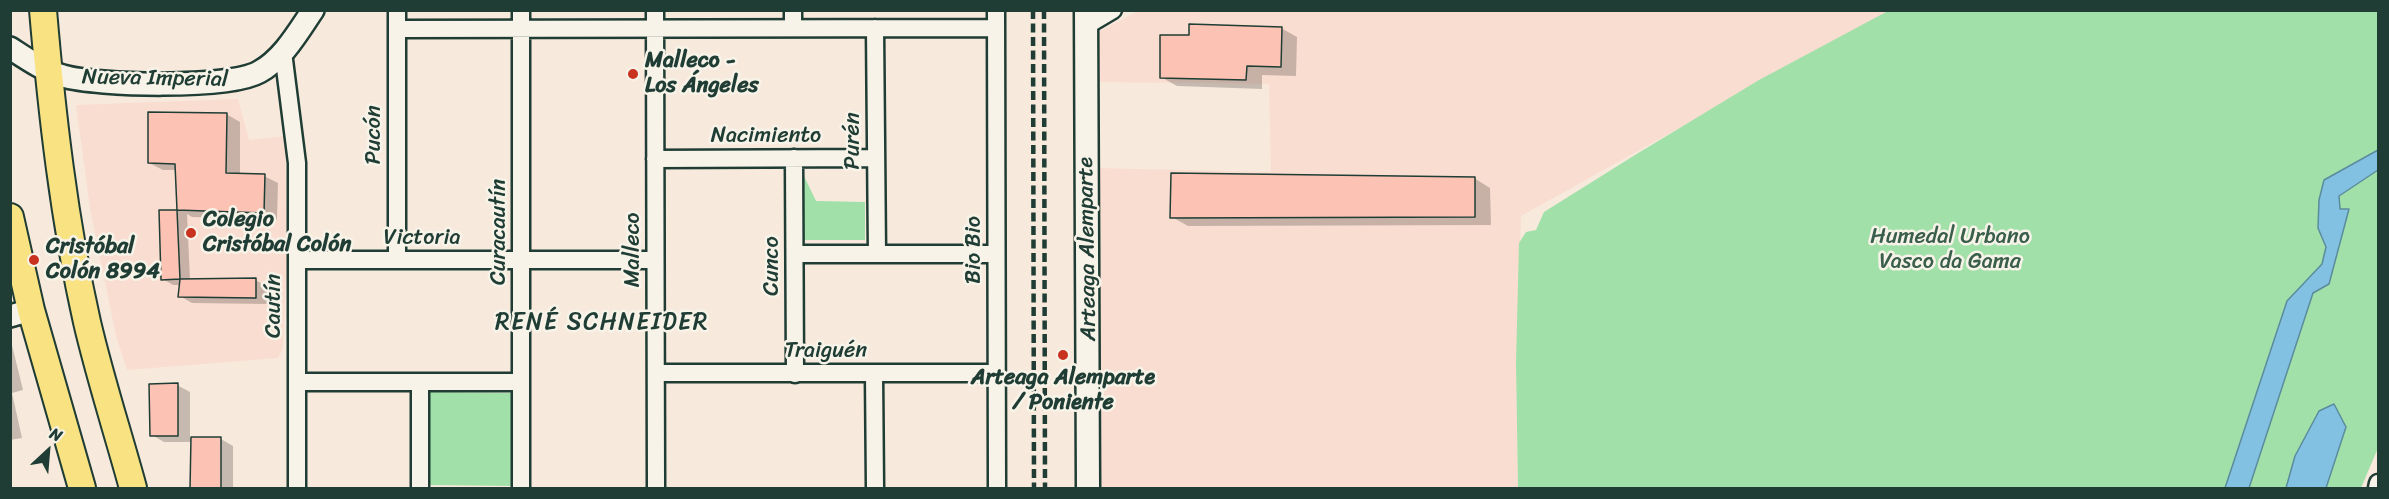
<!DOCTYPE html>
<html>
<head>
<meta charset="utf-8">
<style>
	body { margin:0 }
	#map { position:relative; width:2389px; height:499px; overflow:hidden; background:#f8e9dd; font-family:Sriracha,sans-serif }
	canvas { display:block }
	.frame { position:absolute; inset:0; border:12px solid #1f3d34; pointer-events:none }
	.north { position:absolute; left:18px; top:421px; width:60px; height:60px; -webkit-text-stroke:4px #f7f3e8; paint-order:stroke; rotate:26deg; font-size:16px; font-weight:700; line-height:24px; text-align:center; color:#1f3d34 }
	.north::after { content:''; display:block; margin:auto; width:21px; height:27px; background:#1f3d34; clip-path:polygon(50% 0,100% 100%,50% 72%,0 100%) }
</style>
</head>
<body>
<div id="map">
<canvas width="2389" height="499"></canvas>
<div class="frame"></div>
<div class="north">N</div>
</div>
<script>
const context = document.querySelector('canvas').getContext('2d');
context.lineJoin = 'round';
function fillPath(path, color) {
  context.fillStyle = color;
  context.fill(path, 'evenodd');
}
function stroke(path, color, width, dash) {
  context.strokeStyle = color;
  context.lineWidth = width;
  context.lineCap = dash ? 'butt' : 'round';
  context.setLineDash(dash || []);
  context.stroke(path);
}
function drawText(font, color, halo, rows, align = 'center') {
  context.font = font + ' Sriracha,sans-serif';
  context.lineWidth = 5;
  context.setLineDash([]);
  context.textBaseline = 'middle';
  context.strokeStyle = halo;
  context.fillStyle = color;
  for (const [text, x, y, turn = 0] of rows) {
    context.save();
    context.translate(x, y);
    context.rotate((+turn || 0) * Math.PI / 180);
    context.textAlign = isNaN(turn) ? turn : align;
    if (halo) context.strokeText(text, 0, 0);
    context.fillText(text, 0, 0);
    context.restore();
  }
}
const built = new Path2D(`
	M1138,11H1889L1521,216L1516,363L1518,488H1100L1095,168L1271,172L1269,84L1095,82L1097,33Z
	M238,99L249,140L285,136L287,259L283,349L278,358L127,370L116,336L90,208L76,105Z`);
const green = new Path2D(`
	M1888,11H2378V448L2361,488H1518L1516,363L1519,243L1526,232L1536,230L1544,212L1635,155L1759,80Z
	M803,174L816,201L865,202V240H804Z
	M426,392L514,393V486L426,485Z`);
const water = new Path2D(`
	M2378,150V170L2339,196L2340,209H2349L2329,284L2313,293L2249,488H2225L2287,301L2322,264L2326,247L2318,228L2319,200L2324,180Z
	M2334,404L2346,427L2326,488H2286L2295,456L2319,411Z`);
const shadow = new Path2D(`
	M1281,28L1297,37L1296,76L1262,75V89L1177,86L1161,77L1191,37Z
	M226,114L240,122V175L264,176L278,183L277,220L192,217L187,214L190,280H255L268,287V304L192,303L180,296L181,285H173L163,279L160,212L179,211L177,170H163L149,163Z
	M1474,178L1490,188L1491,225L1188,226L1172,217Z
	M10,337L23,390L12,393L22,438L10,440Z
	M177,385L190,392V438L221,439L233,446V488H192V442H164L152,435Z`);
const building = new Path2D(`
	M1189,24L1282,27L1281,67L1247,66L1246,80L1160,78V35H1189Z
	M148,112L227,113L226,173L265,174L264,213L177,210L175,164L148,163Z
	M1171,173L1475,177V217L1170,218Z
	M159,210H177L180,279L161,280Z
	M256,278V298L178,297L180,279Z
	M178,383V436H150L149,384Z
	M191,437H221V489H190Z`);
const minor = new Path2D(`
	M655,10L656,488
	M793,10V28
	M996,10L997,488
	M1086,26L1113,10
	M875,28L877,254
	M397,29L996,28
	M283,52L297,163V488
	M794,158L795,374
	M655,159L876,158
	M795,254H996
	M297,260H655
	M397,260V10
	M656,373H997
	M874,374L875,488
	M297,382H521
	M420,382V488
	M521,488V10
	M2377,488L2378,483`);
const tertiary = new Path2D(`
	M10,48C27,59 44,71 63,76C97,86 229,89 259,72C283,59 298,32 313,10
	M10,316L31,310`);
const secondary = new Path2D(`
	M1086,10L1088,488`);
const primary = new Path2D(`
	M43,10C52,115 64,220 87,322C100,378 118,433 133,488
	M10,217L31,310L82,488`);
const rail = new Path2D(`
	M1033,10L1034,488
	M1044,10L1045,488`);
const markers = [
	[633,74,6,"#c8321e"],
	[191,233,6,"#c8321e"],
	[34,260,6,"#c8321e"],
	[1063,355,6,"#c8321e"]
];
const poiNames = [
	["Malleco -",645,61],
	["Los Ángeles",645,86],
	["Colegio",203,220],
	["Cristóbal Colón",203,245],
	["Cristóbal",46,247],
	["Colón 8994",46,272],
	["Arteaga Alemparte",1063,378,"center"],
	["/ Poniente",1063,403,"center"]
];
const streetNames = [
	["Nueva Imperial",155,79,1],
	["Pucón",374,135,-90],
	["Nacimiento",766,136],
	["Purén",853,141,-90],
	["Curacautín",499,232,-90],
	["Victoria",422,238],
	["Arteaga Alemparte",1088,249,-91],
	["Malleco",633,250,-90],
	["Bio Bio",974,250,-90],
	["Cunco",772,266,-90],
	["Cautín",274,306,-90],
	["Traiguén",826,351]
];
const parkNames = [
	["Humedal Urbano",1950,237],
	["Vasco da Gama",1950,262]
];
const neighbourhoodNames = [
	["RENÉ SCHNEIDER",602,323]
];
fillPath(built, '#f9ddd0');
fillPath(green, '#a1e0a9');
fillPath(water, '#83c1e3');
stroke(water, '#5b8c9d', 1.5);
fillPath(shadow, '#0003');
fillPath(building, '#fcc2b3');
stroke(building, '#1f3d34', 1.5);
stroke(minor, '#1f3d34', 21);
stroke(tertiary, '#1f3d34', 26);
stroke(secondary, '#1f3d34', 27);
stroke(primary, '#1f3d34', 30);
stroke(minor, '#f7f3e8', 16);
stroke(tertiary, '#f7f3e8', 21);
stroke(secondary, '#f7f3e8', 22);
stroke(primary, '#f8e281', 26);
stroke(rail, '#1f3d34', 4.5, [9, 4.5]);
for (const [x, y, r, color] of markers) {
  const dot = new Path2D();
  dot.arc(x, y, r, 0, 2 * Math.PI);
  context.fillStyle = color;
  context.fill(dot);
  stroke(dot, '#f7f3e8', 2);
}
drawText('bold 22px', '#1f3d34', '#f7f3e8', poiNames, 'left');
drawText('22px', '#1f3d34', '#f7f3e8', streetNames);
drawText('22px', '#395e4b', '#f7f3e8', parkNames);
context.letterSpacing = '1.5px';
drawText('24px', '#1f3d34', '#f7f3e8', neighbourhoodNames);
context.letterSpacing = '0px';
</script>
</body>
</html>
